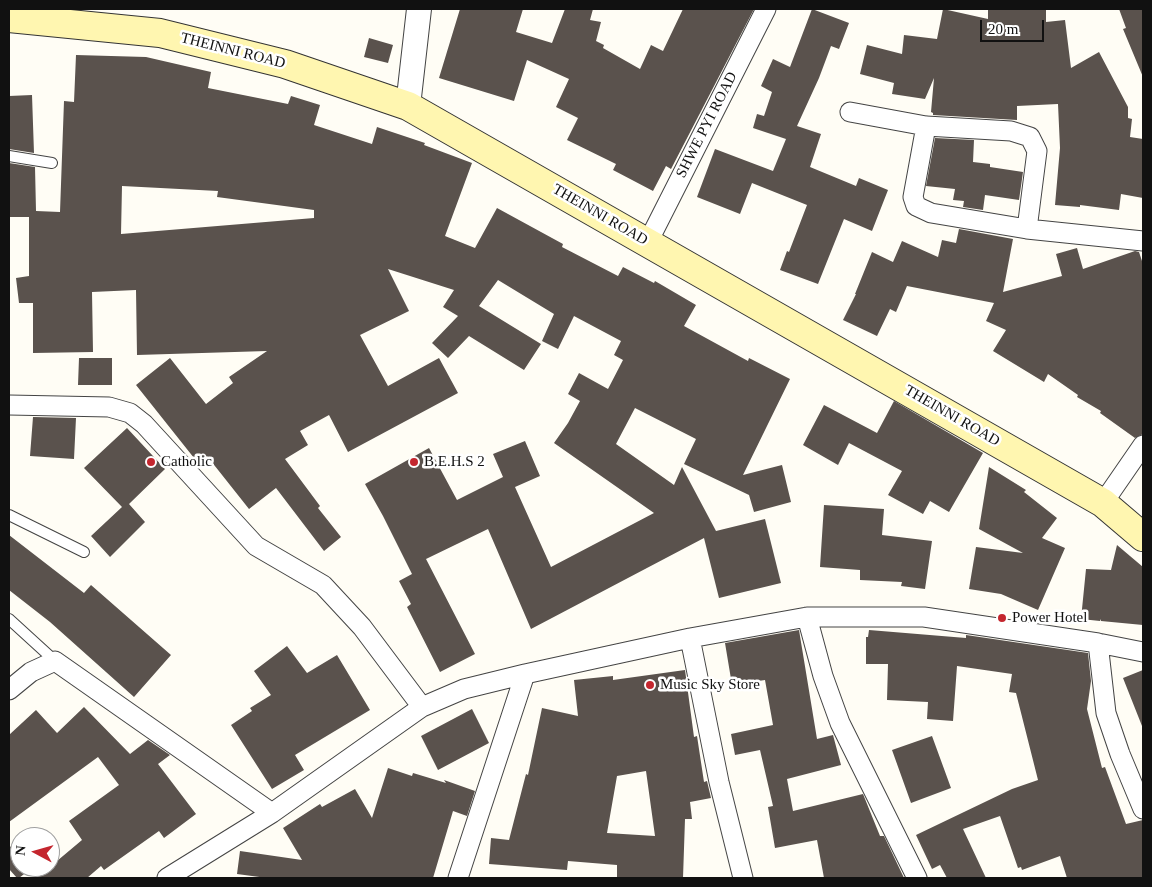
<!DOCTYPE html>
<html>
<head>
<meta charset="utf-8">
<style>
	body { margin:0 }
	#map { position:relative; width:1152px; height:887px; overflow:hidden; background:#fffdf5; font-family:"Times New Roman",serif }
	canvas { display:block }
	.frame { position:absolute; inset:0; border:10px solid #111; pointer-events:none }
	.north { position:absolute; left:10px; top:827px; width:50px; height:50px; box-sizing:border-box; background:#fff; border:1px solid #a0a0a0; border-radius:50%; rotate:276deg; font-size:14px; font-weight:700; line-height:20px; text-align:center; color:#111 }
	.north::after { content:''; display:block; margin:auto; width:18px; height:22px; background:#c4262e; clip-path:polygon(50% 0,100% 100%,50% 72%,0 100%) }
	.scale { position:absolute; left:980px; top:20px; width:64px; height:22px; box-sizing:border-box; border:2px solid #111; border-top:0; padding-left:6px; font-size:15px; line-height:18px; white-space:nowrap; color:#111; -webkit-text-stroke:4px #fff; paint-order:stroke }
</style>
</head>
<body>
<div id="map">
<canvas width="1152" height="887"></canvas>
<div class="frame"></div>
<div class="north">N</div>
<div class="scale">20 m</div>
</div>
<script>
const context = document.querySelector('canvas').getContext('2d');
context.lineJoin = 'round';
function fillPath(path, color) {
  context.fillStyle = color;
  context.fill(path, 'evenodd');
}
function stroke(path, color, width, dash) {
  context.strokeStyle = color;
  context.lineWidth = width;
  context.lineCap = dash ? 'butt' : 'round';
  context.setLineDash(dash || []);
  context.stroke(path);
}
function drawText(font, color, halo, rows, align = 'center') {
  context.font = font + ' "Times New Roman",serif';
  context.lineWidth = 5;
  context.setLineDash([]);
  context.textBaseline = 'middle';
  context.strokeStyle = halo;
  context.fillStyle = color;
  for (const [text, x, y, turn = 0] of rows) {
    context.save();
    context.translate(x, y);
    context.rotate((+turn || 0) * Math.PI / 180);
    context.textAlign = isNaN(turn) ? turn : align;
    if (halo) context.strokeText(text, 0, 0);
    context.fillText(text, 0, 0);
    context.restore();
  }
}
const building = new Path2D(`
	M460,9H523L516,32L552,43L565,9H593L590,20L601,22L596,41L604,45L603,48L640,69L651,45L663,51L683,9H754L671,169L666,166L653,191L613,170L616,164L567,140L578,118L556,107L569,79L527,60L514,101L439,78Z
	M812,9L849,23L839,49L831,46L819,78L797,126L821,134L810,167L856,186L859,178L888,190L872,231L844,219L818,284L780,270L787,251L789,252L807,205L752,183L740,214L697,197L715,149L773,171L786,139L753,128L757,114L764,116L772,92L761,86L773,59L790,67Z
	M943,9L988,19V9H1046V22L1065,20L1071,68L1099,52L1128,107V118L1132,119L1130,137L1143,139V198L1121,194L1119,210L1080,205V207L1055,205L1060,148L1058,104L1017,106V120L933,115V113L931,112L934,78L925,99L892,94L894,83L860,74L867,45L902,54L904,35L937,39Z
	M1119,9H1143V77L1123,29L1126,28Z
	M369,38L393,45L388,63L364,57Z
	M76,55L146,57L211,72L208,88L288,104L291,96L320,105L314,125L372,144L377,127L425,143L424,145L472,163L445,236L475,248L497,208L563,244L562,247L618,276L623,267L654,283L655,281L696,305L684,326L748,361L749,358L790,379L743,475L782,465L791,502L754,512L749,495L684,464L696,439L635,408L616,444L674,485L682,467L716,531L765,519L781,583L719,598L704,538L531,629L488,529L426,559L475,654L440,672L407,607L411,604L399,581L412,574L383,516L365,484L429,448L457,500L503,477L493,454L525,441L540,476L515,487L551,567L654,513L554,443L568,423L580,401L568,394L579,373L608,389L623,360L614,355L621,341L574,316L558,349L542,341L554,314L498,280L479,306L541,344L524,370L469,336L448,358L432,343L458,316L443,307L454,290L388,269L409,311L360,335L388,386L439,358L458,393L348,452L329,415L300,431L308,445L285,459L320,506L318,508L341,537L324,551L276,488L249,509L207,456L198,463L136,385L170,358L206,404L233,383L229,377L267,351L137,355L136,290L92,292L93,352L33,353V303H19L16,278L29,276V217H9V163L35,167L36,211L60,212L64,101L74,102ZM122,186L218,191L217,197L314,210V218L121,234Z
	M32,95L34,153L9,149V96Z
	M935,138L974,140L973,162L990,164V167L1023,172L1019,200L985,195L983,210L963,207L964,201L953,200L955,189L926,186Z
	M959,229L1013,239L1003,292L1062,276L1056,254L1077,248L1083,269L1135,251L1139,252L1143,264V434L1135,438L1100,413L1101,411L1077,397L1078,395L1048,374L1044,382L993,351L1006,330L986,321L994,303L907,286L896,312L890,309L877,336L843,320L856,294H855L872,252L893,262L902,241L938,257L942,240L956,243Z
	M79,358H112V385H78Z
	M894,401L983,453L949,512L930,501L923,514L888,495L902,471L849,443L838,465L803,445L824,405L877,433Z
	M33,417L76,418L74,459L30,456Z
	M127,428L165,469L129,504L145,522L110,557L91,536L122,507L84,468Z
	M989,467L1026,490L1024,492L1057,518L1042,538L1065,548L1038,610L1001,594L969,589L976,547L1023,553L979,529Z
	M824,505L884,509L882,535L932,541L925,589L901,586L902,582L860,580V570L820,567Z
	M9,535L84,593L91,585L171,655L134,697L50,622L9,590Z
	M1117,545L1143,567V625L1101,621L1100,619V621L1081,619L1086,569L1111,570Z
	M799,630L817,739L833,735L841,765L787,779L793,811L863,794L880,836H884L904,878H824L817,840L775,848L768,807L773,806L760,750L735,755L731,734L773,725L765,680L732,685L725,643Z
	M869,630L966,638V635L1088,653L1091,681L1087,709L1102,768L1105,767L1126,824L1143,820V878H1067L1060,856L1022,870L1021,867L1018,868L1000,816L963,829L986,878H947L940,865L932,869L916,835L1012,789L1038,780L1016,693L1009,692L1012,674L957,666L953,721L927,719L928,702L887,700L888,664H866V637H868Z
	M287,646L307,673L337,655L370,710L295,755L304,770L272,789L231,725L252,711L250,708L271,695L254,671Z
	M685,670L694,737L697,736L704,782L707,781L711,798L690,802L692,819H685L683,878H617V865L568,861L567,870L489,864L491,838L509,840L526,774L528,775L542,708L578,716L574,680L613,676V680ZM646,771L655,836L607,833L617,776Z
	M1143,670V726H1142L1123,678Z
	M84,707L130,754L148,740L170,755L158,764L196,814L164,838L159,831L104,870L101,866L87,878H36L43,873L38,867H50V852L57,861L82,840L69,821L119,785L98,757L9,822V735L36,710L57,733Z
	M472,709L489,743L438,770L421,736Z
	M932,736L951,788L911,803L892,750Z
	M388,768L412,776L413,773L446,783L444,780L475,791L467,816L453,811L433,878H267L237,874L240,851L302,860L283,828L320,804L322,807L355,789L372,818Z
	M20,838V867H33L19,878H17L9,869V848Z`);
const service = new Path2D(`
	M9,156L52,163
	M9,515L84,552
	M9,619L55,661`);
const minor = new Path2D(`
	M850,112L926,126L1011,131L1030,137L1037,151L1027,229
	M926,126L913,197L916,206L931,213L1027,229L1143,241
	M648,242L766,9
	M9,405L109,407L130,413L144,424L256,546L323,585L362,627L422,707
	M1103,503L1143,445
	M807,617L823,676L840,723L917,878
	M690,638L719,782L743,878
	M1098,643L1106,713L1120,754L1143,809
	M9,690L31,672L55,661L272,813
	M167,878L272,813L422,707L464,689L525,674L690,638L807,617H924L1098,643L1143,652
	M458,878L525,674`);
const tertiary = new Path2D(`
	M408,106L419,9`);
const secondary = new Path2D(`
	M9,18L160,33L285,64L408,106L1103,503L1143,537`);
const markers = [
	[151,462,5,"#c4262e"],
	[414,462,5,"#c4262e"],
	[1002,618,5,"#c4262e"],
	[650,685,5,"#c4262e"]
];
const streetNames = [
	["THEINNI ROAD",233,51,14],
	["SHWE PYI ROAD",707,125,-63],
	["THEINNI ROAD",600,215,30],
	["THEINNI ROAD",952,416,30]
];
const poiNames = [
	["Catholic",161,462],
	["B.E.H.S 2",424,462],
	["Power Hotel",1012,618],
	["Music Sky Store",660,685]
];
fillPath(building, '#5a524d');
stroke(service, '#444', 12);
stroke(minor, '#444', 21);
stroke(tertiary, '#444', 26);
stroke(secondary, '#333', 30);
stroke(service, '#fff', 10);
stroke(minor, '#fff', 19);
stroke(tertiary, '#fff', 24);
stroke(secondary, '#fff6b0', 28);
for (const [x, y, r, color] of markers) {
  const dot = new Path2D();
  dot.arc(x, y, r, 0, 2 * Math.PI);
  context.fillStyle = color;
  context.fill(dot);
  stroke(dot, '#fff', 2);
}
drawText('15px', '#111', '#fff', streetNames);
drawText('15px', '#111', '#fff', poiNames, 'left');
</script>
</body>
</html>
